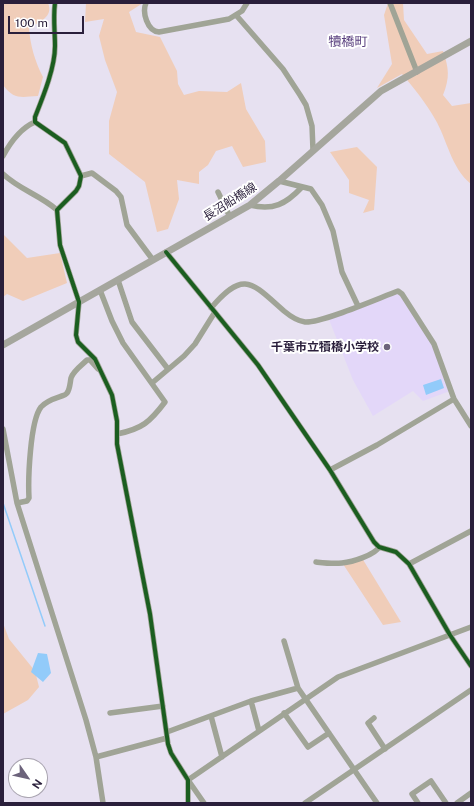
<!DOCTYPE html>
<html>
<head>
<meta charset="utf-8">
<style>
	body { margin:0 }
	#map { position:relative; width:474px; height:806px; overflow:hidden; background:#e7e1f1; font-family:"Public Sans",sans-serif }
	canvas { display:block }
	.frame { position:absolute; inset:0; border:4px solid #2a1f3b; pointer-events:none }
	.north { position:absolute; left:8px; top:758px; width:40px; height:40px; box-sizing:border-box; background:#fff; border:1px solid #aaa5b1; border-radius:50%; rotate:124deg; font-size:11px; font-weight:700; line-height:16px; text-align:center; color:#2a1f3b }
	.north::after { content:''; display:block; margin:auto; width:14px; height:18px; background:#6c637b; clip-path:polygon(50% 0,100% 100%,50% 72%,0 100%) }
	.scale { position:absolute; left:8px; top:16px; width:76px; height:18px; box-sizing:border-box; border:2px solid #2a1f3b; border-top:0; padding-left:5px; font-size:12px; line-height:14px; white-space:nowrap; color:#2a1f3b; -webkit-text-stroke:3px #fff; paint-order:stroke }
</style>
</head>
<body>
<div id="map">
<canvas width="474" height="806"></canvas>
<div class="frame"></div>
<div class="north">N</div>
<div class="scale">100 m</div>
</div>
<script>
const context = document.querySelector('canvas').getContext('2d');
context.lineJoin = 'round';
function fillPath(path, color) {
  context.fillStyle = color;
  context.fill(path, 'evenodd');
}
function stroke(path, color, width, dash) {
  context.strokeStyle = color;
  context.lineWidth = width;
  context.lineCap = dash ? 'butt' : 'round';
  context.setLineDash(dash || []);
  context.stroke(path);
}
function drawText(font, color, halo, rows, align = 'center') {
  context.font = font + ' "Public Sans","Noto Sans JP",sans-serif';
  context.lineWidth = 4;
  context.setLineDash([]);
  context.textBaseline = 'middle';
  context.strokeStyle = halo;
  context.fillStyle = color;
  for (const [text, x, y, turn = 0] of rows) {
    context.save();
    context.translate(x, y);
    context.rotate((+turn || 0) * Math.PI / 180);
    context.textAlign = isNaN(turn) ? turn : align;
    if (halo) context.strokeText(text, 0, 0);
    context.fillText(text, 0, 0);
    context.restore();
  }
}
const built = new Path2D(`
	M398,290L432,340L450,391L423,401L413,391L373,416L353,380L328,317Z`);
const green = new Path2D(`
	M3,3H48C54,17 39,22 29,28C30,44 35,62 43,77L38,96C21,97 14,100 3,85Z
	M86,3H143L129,12L136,32L160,37L177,71L178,84L184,95L199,91L227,92L241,83L246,109L265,141L266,162L243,167L232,146L216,151L208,165L199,172V184L177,180L179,199L168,229L157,232L145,182L109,154V121L117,92L105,60L99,36L104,19L85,22Z
	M388,3H403L404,20L427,54L443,51C449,68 450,78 443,95L452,106L471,103V184C451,168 447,139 435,119C426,103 414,88 402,74L377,88L392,64L384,15Z
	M357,147L377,167L374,210L363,213L369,200L349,193V180L330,152Z
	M3,234L27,258L60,253L67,283L23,301L7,294L3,297Z
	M362,558L401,622L383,625L343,564Z
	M3,623L9,639L35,671L39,687L28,700L3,714Z`);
const water = new Path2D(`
	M441,379L444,388L426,395L423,385Z
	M38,653L47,654L51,673L43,682L31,672Z`);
const stream = new Path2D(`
	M3,503L45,626`);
const minor = new Path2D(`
	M55,3C53,18 55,31 55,46C55,68 43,97 35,117V122L65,143L81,176L79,186L76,191L57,210L60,245L79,302L76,335L78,342L95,359L112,395L117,421V444L150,614L168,744L171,753L188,780V803
	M146,3C142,12 147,31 159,32L229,19L242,11L247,3
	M390,3L417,72
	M236,15L283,69L300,95L306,105L312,126L313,150
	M3,156C10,143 21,128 35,122
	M3,174C20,190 40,195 57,210
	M81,176L92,173L116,191L121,197L127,225L153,260
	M279,181L311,189L322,205L333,231L342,272L358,306
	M218,192L230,217
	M250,205C273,211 286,204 302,187
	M166,252L258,365L330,470L374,542L379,547L396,552L409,564L450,635L471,666
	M118,280L132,322L168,369
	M100,290L112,321L123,343L165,402C150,422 142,429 117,434
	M211,308C244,269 252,283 284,311C290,316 297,321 305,322C322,323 379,298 398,291L402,294L434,344L454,399L471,426
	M152,383L184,356L195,344L215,312
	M3,429L17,503L86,720L96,757L103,803
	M330,470L377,445L454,399
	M17,503L27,501L29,498C28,479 30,421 41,407C50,397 65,397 67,393C70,389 70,383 71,378C73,371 82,365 87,360H90L98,369
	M316,562C325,563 333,564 342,563C352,562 375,555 379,547
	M409,564L471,531
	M284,641L298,688L377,803
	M251,701L259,731
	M110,713L163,706
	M284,713L308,747L329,733
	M211,716L222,757
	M374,718L368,723L385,749
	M167,732L251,701L298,688
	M96,757L167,738
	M204,803L188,780L338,677L471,627
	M305,803L471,690
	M418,803L412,794L431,781L446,803
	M457,803L471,793`);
const major = new Path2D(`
	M3,345L250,205L279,181L381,91L471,41`);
const cycleway = new Path2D(`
	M55,3C53,18 55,31 55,46C55,68 43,97 35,117V122L65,143L81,176L79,186L76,191L57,210L60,245L79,302L76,335L78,342L95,359L112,395L117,421V444L150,614L168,744L171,753L188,780V803
	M166,252L258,365L330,470L374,542L379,547L396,552L409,564L450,635L471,666`);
const markers = [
	[387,347,4,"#6c637b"]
];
const streetNames = [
	["長沼船橋線",230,202,-32]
];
const poiNames = [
	["千葉市立犢橋小学校",379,347]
];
const neighbourhoodNames = [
	["犢橋町",348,42]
];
fillPath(built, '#e3d7f9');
fillPath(green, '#f0cdb9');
fillPath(water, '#92cbfa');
stroke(stream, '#92cbfa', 1.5);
stroke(minor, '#a0a496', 5.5);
stroke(major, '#a5a69d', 7);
stroke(cycleway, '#1b5e20', 4);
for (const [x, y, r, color] of markers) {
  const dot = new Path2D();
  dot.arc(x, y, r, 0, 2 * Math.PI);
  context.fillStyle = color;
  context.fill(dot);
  stroke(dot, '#fff', 1.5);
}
drawText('12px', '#2a1f3b', '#fff', streetNames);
drawText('bold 12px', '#2a1f3b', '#fff', poiNames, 'right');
drawText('13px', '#5a407f', '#fff', neighbourhoodNames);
</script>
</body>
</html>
